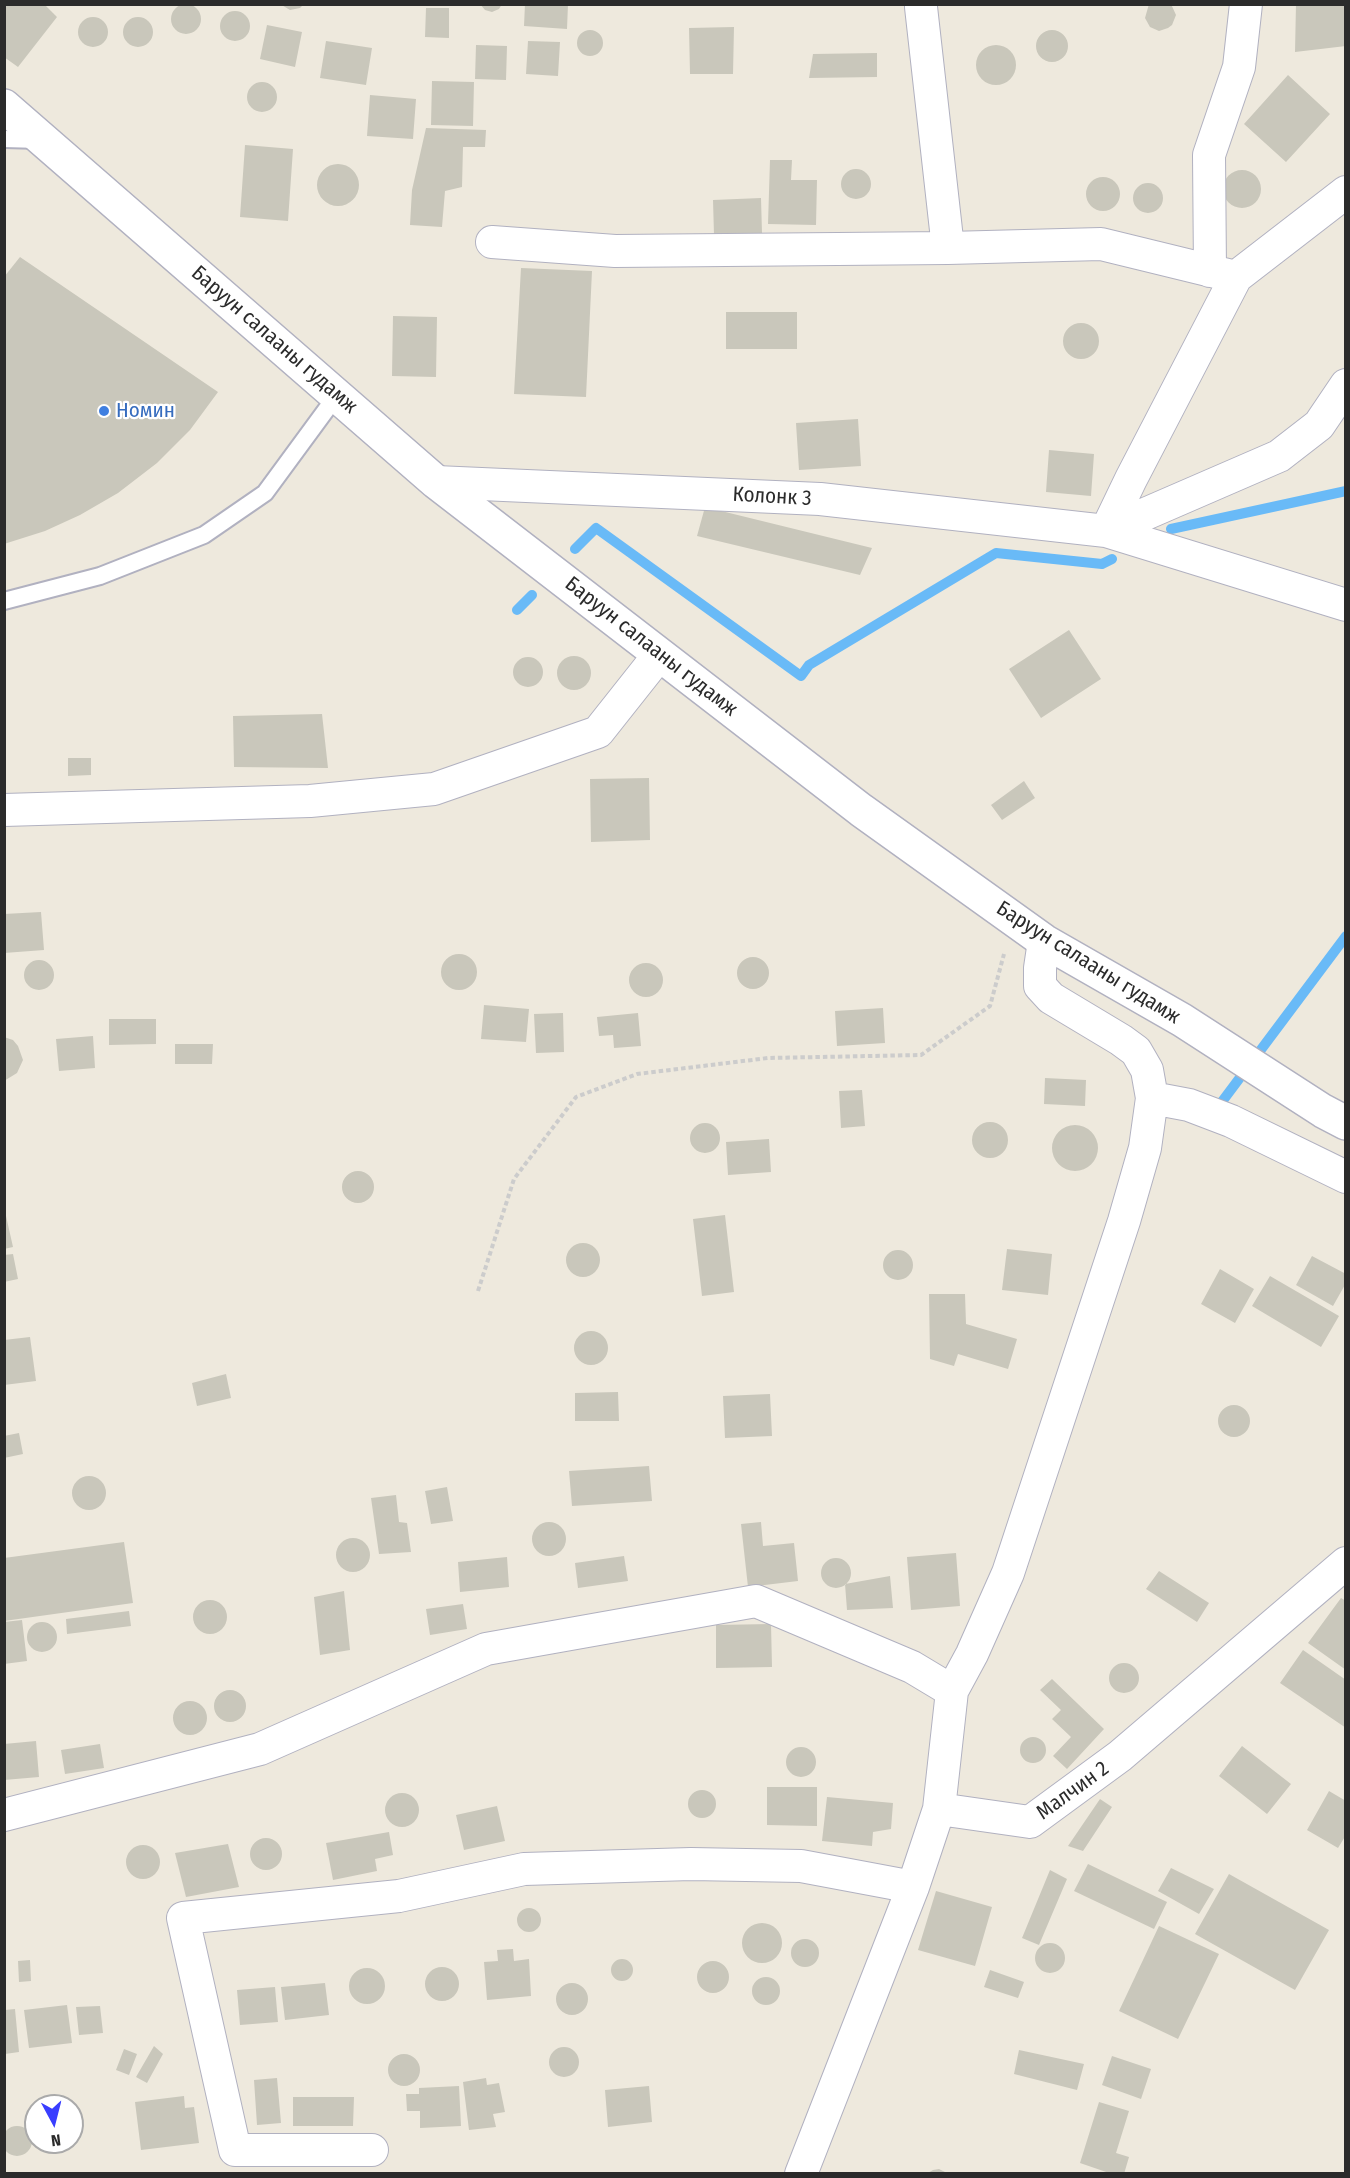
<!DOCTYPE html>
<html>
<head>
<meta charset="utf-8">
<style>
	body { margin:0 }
	#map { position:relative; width:1350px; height:2178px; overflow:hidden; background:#eee9dd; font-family:"Fira Sans Condensed",sans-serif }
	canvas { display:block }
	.frame { position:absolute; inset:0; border:6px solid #2b2b2b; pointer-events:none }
	.north { position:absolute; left:24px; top:2094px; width:60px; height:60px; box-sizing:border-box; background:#fff; border:2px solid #aaa; border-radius:50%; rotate:173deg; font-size:16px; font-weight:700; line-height:24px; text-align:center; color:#2b2b2b }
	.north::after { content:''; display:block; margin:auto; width:21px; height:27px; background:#393eff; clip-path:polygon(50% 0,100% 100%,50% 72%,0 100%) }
</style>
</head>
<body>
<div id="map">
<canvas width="1350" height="2178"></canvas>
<div class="frame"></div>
<div class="north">N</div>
</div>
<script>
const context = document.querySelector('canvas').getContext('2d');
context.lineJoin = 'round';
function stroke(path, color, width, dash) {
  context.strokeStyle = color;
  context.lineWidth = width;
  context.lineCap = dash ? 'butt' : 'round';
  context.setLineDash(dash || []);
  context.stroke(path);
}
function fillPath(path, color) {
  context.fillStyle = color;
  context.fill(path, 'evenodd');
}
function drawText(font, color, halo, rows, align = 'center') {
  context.font = font + ' "Fira Sans Condensed",sans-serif';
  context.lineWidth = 4.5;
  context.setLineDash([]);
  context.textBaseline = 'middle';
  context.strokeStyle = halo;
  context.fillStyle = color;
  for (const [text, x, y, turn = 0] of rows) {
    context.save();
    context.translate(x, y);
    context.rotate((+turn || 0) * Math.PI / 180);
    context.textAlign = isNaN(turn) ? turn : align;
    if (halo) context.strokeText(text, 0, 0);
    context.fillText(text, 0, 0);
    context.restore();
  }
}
const stream = new Path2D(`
	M1171,529L1346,491
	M575,549L596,528L801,676L809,665L996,553L1102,564L1112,559
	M517,610L532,595
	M1221,1103L1346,936`);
const building = new Path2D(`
	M171 19a15 15 0 1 1 30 0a15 15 0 1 1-30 0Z
	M4,4H44L57,17L18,67L4,57Z
	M280,4H304L300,8L290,10Z
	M480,4H502L499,9L492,12L485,10Z
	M525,4H568L567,29L524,26Z
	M1149,4H1171L1176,15L1172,25L1168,28L1159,31L1150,27L1145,18Z
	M1296,4H1346V46L1295,52Z
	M426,8H449V38L425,37Z
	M220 26a15 15 0 1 1 30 0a15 15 0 1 1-30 0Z
	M123 32a15 15 0 1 1 30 0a15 15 0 1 1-30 0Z
	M78 32a15 15 0 1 1 30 0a15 15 0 1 1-30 0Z
	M267,25L302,32L295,67L260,59Z
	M734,27L733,74H690L689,28Z
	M1036 46a16 16 0 1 1 32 0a16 16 0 1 1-32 0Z
	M577 43a13 13 0 1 1 26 0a13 13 0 1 1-26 0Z
	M326,41L372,48L366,85L320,78Z
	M528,41L560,42L558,76L526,74Z
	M976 65a20 20 0 1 1 40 0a20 20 0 1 1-40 0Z
	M476,45L507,46L506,80L475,79Z
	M877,53V77L809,78L813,54Z
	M1288,75L1330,114L1286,162L1244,124Z
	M432,81L474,82L473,126L431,125Z
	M247 97a15 15 0 1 1 30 0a15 15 0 1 1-30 0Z
	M370,95L416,99L413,139L367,136Z
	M426,128L486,130L485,147H463L462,187L445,191L442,227L410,225L412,190Z
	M245,145L293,149L288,221L240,217Z
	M770,160H792L791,180H817L816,225L768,224Z
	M317 185a21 21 0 1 1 42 0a21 21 0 1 1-42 0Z
	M841 184a15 15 0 1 1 30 0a15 15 0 1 1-30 0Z
	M1223 189a19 19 0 1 1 38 0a19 19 0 1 1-38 0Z
	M1086 194a17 17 0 1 1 34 0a17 17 0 1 1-34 0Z
	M1133 198a15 15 0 1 1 30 0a15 15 0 1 1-30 0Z
	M761,198L762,233L714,235L713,200Z
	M20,257L218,392L190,430L157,463L118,493L80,515L45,531L4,544V277Z
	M521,268L592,271L586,397L514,394Z
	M726,312H797V349H726Z
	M393,316L437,317L436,377L392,376Z
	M1063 341a18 18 0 1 1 36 0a18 18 0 1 1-36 0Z
	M858,419L861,466L799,470L796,423Z
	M1049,450L1094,454L1091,496L1046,492Z
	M705,507L872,548L860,575L697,536Z
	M1069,630L1101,679L1041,718L1009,669Z
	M557 673a17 17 0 1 1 34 0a17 17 0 1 1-34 0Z
	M513 672a15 15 0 1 1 30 0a15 15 0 1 1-30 0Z
	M322,714L328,768L234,767L233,716Z
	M68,758H91V775L68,776Z
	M649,778L650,840L591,842L590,779Z
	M1024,781L1035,798L1002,820L991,805Z
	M41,912L44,950L4,953V914Z
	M441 972a18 18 0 1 1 36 0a18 18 0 1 1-36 0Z
	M737 973a16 16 0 1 1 32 0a16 16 0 1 1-32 0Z
	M24 975a15 15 0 1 1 30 0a15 15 0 1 1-30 0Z
	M629 980a17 17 0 1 1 34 0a17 17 0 1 1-34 0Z
	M484,1005L529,1009L526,1042L481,1039Z
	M883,1008L885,1043L837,1046L835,1011Z
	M563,1013L564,1052L536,1053L534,1014Z
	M638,1013L641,1046L614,1048L613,1035L599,1036L597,1017Z
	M109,1019H156V1044L109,1045Z
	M93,1036L95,1068L59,1071L56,1039Z
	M4,1037L13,1040L18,1046L23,1060L17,1073L4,1081Z
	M175,1044H213L212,1064H175Z
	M1045,1078L1086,1080L1085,1106L1044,1104Z
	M862,1090L865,1126L841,1128L839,1091Z
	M972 1140a18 18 0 1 1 36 0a18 18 0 1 1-36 0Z
	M690 1138a15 15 0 1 1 30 0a15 15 0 1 1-30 0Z
	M1052 1148a23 23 0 1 1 46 0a23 23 0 1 1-46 0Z
	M769,1139L771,1172L728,1175L726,1142Z
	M342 1187a16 16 0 1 1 32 0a16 16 0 1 1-32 0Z
	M4,1207L13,1247L4,1249Z
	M725,1215L734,1292L702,1296L693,1219Z
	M566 1260a17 17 0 1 1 34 0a17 17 0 1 1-34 0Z
	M1007,1249L1052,1254L1048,1295L1002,1290Z
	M883 1265a15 15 0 1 1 30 0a15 15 0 1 1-30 0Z
	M13,1254L18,1279L4,1282V1255Z
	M1312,1256L1346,1274V1283L1333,1306L1296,1285Z
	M1220,1269L1254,1289L1235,1323L1201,1304Z
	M1270,1276L1339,1316L1321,1347L1252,1306Z
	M929,1294H965L966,1324L1017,1339L1008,1369L958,1354L954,1366L930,1359Z
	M574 1348a17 17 0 1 1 34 0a17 17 0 1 1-34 0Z
	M30,1337L36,1381L4,1385V1340Z
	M226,1374L231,1398L197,1406L192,1383Z
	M618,1392L619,1421H575V1393Z
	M770,1394L772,1436L725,1438L723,1396Z
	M1218 1421a16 16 0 1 1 32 0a16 16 0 1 1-32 0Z
	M19,1433L23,1454L4,1458V1436Z
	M649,1466L652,1501L572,1506L569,1471Z
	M72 1493a17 17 0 1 1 34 0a17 17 0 1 1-34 0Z
	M447,1487L453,1521L431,1524L425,1491Z
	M396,1495L399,1522L407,1523L411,1552L379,1554L371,1498Z
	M532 1539a17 17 0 1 1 34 0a17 17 0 1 1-34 0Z
	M761,1522L763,1546L794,1543L798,1581L748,1587L741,1524Z
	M336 1555a17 17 0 1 1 34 0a17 17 0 1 1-34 0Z
	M124,1542L133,1603L4,1621V1558Z
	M956,1553L960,1606L911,1610L907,1557Z
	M624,1556L628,1581L578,1588L575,1563Z
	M507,1557L509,1587L460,1592L458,1562Z
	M821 1573a15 15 0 1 1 30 0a15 15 0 1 1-30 0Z
	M1159,1571L1209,1603L1197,1622L1146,1589Z
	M890,1576L893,1608L847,1610L845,1584Z
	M344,1591L350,1650L320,1655L314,1597Z
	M1341,1598L1346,1601V1670L1308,1643Z
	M193 1617a17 17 0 1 1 34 0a17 17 0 1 1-34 0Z
	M463,1604L467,1629L430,1635L426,1609Z
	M129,1611L131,1626L67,1634L66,1619Z
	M22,1620L27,1661L4,1664V1622Z
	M27 1637a15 15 0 1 1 30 0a15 15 0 1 1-30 0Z
	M771,1624L772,1667L716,1668V1625Z
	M1303,1650L1346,1680V1728L1280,1683Z
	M1109 1678a15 15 0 1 1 30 0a15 15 0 1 1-30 0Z
	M1052,1679L1104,1729L1067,1769L1053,1756L1071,1737L1052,1719L1061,1710L1040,1690Z
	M214 1706a16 16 0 1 1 32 0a16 16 0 1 1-32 0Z
	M173 1718a17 17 0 1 1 34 0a17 17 0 1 1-34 0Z
	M1020 1750a13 13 0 1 1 26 0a13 13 0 1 1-26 0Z
	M36,1741L39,1777L4,1780V1744Z
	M100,1744L104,1768L65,1774L61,1750Z
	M1242,1746L1291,1784L1267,1814L1219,1776Z
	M786 1762a15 15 0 1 1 30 0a15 15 0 1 1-30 0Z
	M767,1787H817V1826L767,1825Z
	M688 1804a14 14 0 1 1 28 0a14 14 0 1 1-28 0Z
	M1329,1791L1346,1801V1835L1338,1848L1307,1830Z
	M385 1810a17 17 0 1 1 34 0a17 17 0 1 1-34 0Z
	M827,1797L893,1803L891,1829L873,1832L872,1846L822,1841Z
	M1100,1799L1112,1807L1083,1851L1068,1846Z
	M497,1806L505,1841L464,1850L456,1815Z
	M389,1832L393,1855L375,1859L377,1871L333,1880L326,1843Z
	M250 1854a16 16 0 1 1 32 0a16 16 0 1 1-32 0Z
	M228,1844L239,1887L186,1897L175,1853Z
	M126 1862a17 17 0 1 1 34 0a17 17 0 1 1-34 0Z
	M1088,1864L1167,1902L1154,1929L1074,1891Z
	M1171,1868L1214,1889L1199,1914L1158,1891Z
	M1050,1870L1067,1879L1039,1945L1022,1938Z
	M1229,1874L1329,1930L1295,1990L1195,1934Z
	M936,1891L992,1907L975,1966L918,1950Z
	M517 1920a12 12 0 1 1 24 0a12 12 0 1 1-24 0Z
	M742 1943a20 20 0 1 1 40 0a20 20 0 1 1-40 0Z
	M1159,1926L1219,1954L1178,2039L1119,2011Z
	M791 1953a14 14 0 1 1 28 0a14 14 0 1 1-28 0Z
	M1035 1958a15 15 0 1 1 30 0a15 15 0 1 1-30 0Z
	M513,1949L514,1961L529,1959L531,1996L487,2000L484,1962L498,1961L497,1950Z
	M611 1970a11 11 0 1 1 22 0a11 11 0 1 1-22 0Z
	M30,1960L31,1981L19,1982L18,1961Z
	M697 1977a16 16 0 1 1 32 0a16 16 0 1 1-32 0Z
	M425 1984a17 17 0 1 1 34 0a17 17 0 1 1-34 0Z
	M349 1986a18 18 0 1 1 36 0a18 18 0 1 1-36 0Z
	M990,1970L1024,1982L1018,1998L984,1987Z
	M752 1991a14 14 0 1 1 28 0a14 14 0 1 1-28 0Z
	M325,1983L329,2015L285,2020L281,1987Z
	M556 1999a16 16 0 1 1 32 0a16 16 0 1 1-32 0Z
	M275,1987L278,2022L240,2025L237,1990Z
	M67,2005L72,2043L29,2048L24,2010Z
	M100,2006L103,2033L79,2035L76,2007Z
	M15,2009L19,2052L5,2054V2010Z
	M154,2046L163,2054L147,2083L136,2077Z
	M549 2062a15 15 0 1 1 30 0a15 15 0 1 1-30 0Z
	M124,2049L137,2054L129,2075L116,2070Z
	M1019,2050L1084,2064L1077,2090L1014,2074Z
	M388 2070a16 16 0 1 1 32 0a16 16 0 1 1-32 0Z
	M1112,2056L1151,2069L1141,2099L1102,2085Z
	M277,2078L281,2123L257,2125L254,2080Z
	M486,2078L487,2085L499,2083L505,2112L493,2114L496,2127L469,2130L463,2082Z
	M459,2086L461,2126L420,2128V2111H407L406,2094H419V2088Z
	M649,2086L652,2122L608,2127L605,2090Z
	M184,2096L185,2108L194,2107L199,2143L141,2150L135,2102Z
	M293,2097H354L353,2126H293Z
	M1099,2102L1129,2111L1116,2153L1129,2157L1124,2174H1112L1080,2163Z
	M2 2141a15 15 0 1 1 30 0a15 15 0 1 1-30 0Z
	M939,2169L949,2174H926L933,2170Z`);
const path = new Path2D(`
	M478,1291L514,1179L576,1097L637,1074L768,1058L921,1055L990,1006L1004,954`);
const lane = new Path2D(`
	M4,139L40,140
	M4,601L100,576L204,535L265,493L337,395`);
const street = new Path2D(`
	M921,7L948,248
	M492,242L615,251L948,248L1101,244L1236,277
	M1210,271L1209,155L1239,67L1246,4
	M436,482L820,499L1106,531L1346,605
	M1106,531L1131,479L1236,277L1346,192
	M1106,531L1279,456L1319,425L1346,385
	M4,810L310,801L434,789L598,732L659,655
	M1152,1098L1189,1105L1231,1121L1346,1177
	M952,1691L972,1654L1008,1573L1124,1221L1145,1148L1152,1098L1147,1070L1136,1051L1121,1040L1051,998L1040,986V968L1044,941
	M4,1815L260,1749L486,1649L756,1601L912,1667L952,1691L939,1809
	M372,2150H235L183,1918L399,1896L524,1869L691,1864L801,1866L913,1887
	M801,2174L913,1887L939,1809L1030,1822L1120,1756L1346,1563`);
const secondary = new Path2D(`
	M4,106L436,482L861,810L1044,941L1182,1020L1323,1111L1346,1123`);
const markers = [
	[104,411,6,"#3f7fe0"]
];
const streetNames = [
	["Баруун салааны гудамж",274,340,41],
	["Колонк 3",772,497,3],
	["Баруун салааны гудамж",651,647,38],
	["Баруун салааны гудамж",1088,963,32],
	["Малчин 2",1073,1791,-36]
];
const shopNames = [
	["Номин",116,411]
];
stroke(stream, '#69baf7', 10);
fillPath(building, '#c9c7bb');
stroke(lane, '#b1b1c0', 20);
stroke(street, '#b1b1c0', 34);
stroke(secondary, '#b1b1c0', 36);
stroke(path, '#ccc', 4, [4.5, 3]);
stroke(lane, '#fff', 16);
stroke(street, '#fff', 32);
stroke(secondary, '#fff', 33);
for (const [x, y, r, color] of markers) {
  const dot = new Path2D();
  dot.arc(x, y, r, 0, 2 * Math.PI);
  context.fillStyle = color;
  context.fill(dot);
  stroke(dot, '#fff', 2);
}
drawText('21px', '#2b2b2b', '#fff', streetNames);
drawText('21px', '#366cbe', '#fff', shopNames, 'left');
</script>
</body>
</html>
